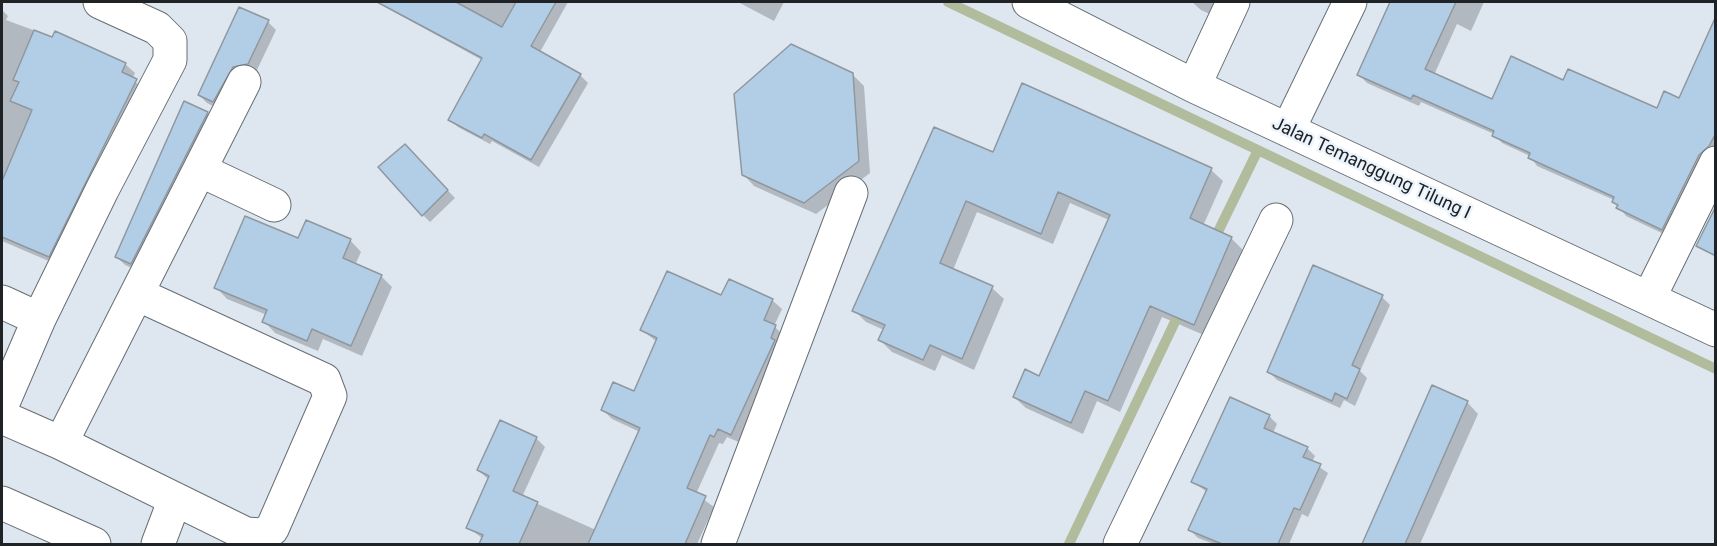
<!DOCTYPE html>
<html>
<head>
<meta charset="utf-8">
<style>
	body { margin:0 }
	#map { position:relative; width:1717px; height:546px; overflow:hidden; background:#dee7ef; font-family:Roboto,sans-serif }
	canvas { display:block }
	.frame { position:absolute; inset:0; border:3px solid #202326; pointer-events:none }
</style>
</head>
<body>
<div id="map">
<canvas width="1717" height="546"></canvas>
<div class="frame"></div>
</div>
<script>
const context = document.querySelector('canvas').getContext('2d');
context.lineJoin = 'round';
function fillPath(path, color) {
  context.fillStyle = color;
  context.fill(path, 'evenodd');
}
function stroke(path, color, width, dash) {
  context.strokeStyle = color;
  context.lineWidth = width;
  context.lineCap = dash ? 'butt' : 'round';
  context.setLineDash(dash || []);
  context.stroke(path);
}
function drawText(font, color, halo, rows, align = 'center') {
  context.font = font + ' Roboto,sans-serif';
  context.lineWidth = 5;
  context.setLineDash([]);
  context.textBaseline = 'middle';
  context.strokeStyle = halo;
  context.fillStyle = color;
  for (const [text, x, y, turn = 0] of rows) {
    context.save();
    context.translate(x, y);
    context.rotate((+turn || 0) * Math.PI / 180);
    context.textAlign = isNaN(turn) ? turn : align;
    if (halo) context.strokeText(text, 0, 0);
    context.fillText(text, 0, 0);
    context.restore();
  }
}
const shadow = new Path2D(`
	M376,2H568L540,52L580,75L588,83L539,167L492,141L490,144L458,127L450,119L482,60Z
	M738,2H784L774,21Z
	M1192,2H1228L1218,18L1201,10Z
	M1394,2H1484L1471,31L1457,24L1434,75L1493,101L1563,82L1657,110L1680,100L1716,53V155L1670,237L1626,216L1614,200L1537,166L1530,156L1502,143L1494,134L1421,102L1419,106L1367,83L1359,75Z
	M2,10L8,16L6,20L125,64L135,73L132,79L145,90L58,265L2,241Z
	M268,22L276,30L256,72L221,110L207,103L199,95Z
	M852,74L864,86L870,173L816,214L754,186L743,174Z
	M207,113L215,121L139,271L125,265L117,257Z
	M405,146L455,198L430,222L423,215Z
	M994,154L1211,170L1223,181L1203,226L1231,238L1243,250L1206,336L1162,317L1120,412L1097,401L1083,434L1026,408L1014,397L1040,378L1109,220L1070,203L1053,244L977,212L953,270L992,288L1004,299L974,370L942,355L935,371L892,352L880,340L884,330L866,322L854,310Z
	M299,240H350L361,252L355,265L381,276L392,287L362,356L323,339L318,351L275,333L264,321L267,315L227,299L216,287Z
	M729,281L773,301L782,309L774,326L784,336L741,443L727,437L723,444L719,443L696,494L714,507L697,544H480L483,539L468,527L489,480L478,470L536,438L545,447L522,497L596,530L640,432L612,419L603,410L634,393L657,342L642,330L721,297Z
	M1382,297L1390,305L1360,371L1367,378L1355,406L1344,400L1340,408L1277,380L1269,372Z
	M1433,387L1467,402L1478,414L1420,544H1364Z
	M1269,416L1277,424L1273,433L1307,448L1315,456L1312,462L1328,473L1308,517L1302,514L1289,544H1214L1198,538L1190,530L1207,492L1193,482Z`);
const stream = new Path2D(`
	M948,2L1716,369
	M1212,244L1258,150
	M1069,544L1182,307`);
const building = new Path2D(`
	M377,2H456L502,27L516,2H556L531,46L581,74L531,160L484,134L482,138L448,120L482,58Z
	M1390,2H1456L1425,69L1492,99L1511,56L1563,80L1568,69L1657,108L1664,91L1679,98L1716,16V133L1709,146L1699,155L1662,230L1616,208L1618,205L1612,202L1614,197L1528,158L1530,153L1492,136L1494,131L1413,95L1411,99L1357,75Z
	M239,7L269,20L248,64L233,67L213,102L198,95Z
	M34,30L52,37L55,31L126,63L122,72L137,79L49,257L2,237V181L32,110L10,101L19,82L13,80Z
	M791,44L853,73L859,161L804,203L742,175L734,94Z
	M1022,83L1212,168L1190,218L1232,237L1194,325L1150,306L1108,401L1085,391L1071,423L1013,397L1025,369L1039,376L1110,215L1058,192L1041,234L966,201L940,263L993,286L962,359L930,345L923,360L878,340L885,325L852,311L934,127L993,152Z
	M184,101L208,112L131,264L115,257Z
	M405,144L448,190L422,216L378,167Z
	M1716,206V256L1696,246Z
	M245,216L298,238L306,220L351,239L343,258L382,275L351,346L312,329L307,341L262,322L267,310L214,288Z
	M1313,265L1383,295L1352,365L1360,369L1347,399L1335,393L1332,401L1267,372Z
	M667,271L721,295L729,279L773,299L764,320L776,325L771,338L775,340L731,435L718,429L714,437L710,435L687,488L706,496L685,544H588L640,428L601,410L613,382L634,391L657,338L640,330Z
	M1432,385L1468,401L1405,544H1362Z
	M1230,397L1270,415L1264,428L1308,447L1303,457L1321,464L1300,510L1294,508L1278,544H1222L1188,530L1207,489L1191,482Z
	M500,420L537,437L513,491L538,502L519,544H479L483,535L466,528L489,476L477,470Z`);
const street = new Path2D(`
	M1029,2L1194,86L1716,330
	M1194,86L1233,2
	M1288,130L1350,2
	M200,170L274,205
	M1649,298L1716,163
	M2,302L39,319
	M2,405L39,319L102,190L170,60V41L157,28L100,2
	M2,417L61,443L244,82
	M61,443L246,534L262,535L272,529L330,396L324,380L137,294
	M158,544L175,499
	M718,544L851,193
	M1120,544L1276,220`);
const highway = new Path2D(`
	M2,503L94,544`);
const streetNames = [
	["Jalan Temanggung Tilung I",1371,169,25]
];
fillPath(shadow, '#0003');
stroke(stream, '#b0bc9c', 10);
fillPath(building, '#b2cee7');
stroke(building, '#8f979e', 1.5);
stroke(street, '#676e75', 35);
stroke(highway, '#676e75', 35);
stroke(street, '#fff', 33);
stroke(highway, '#fff', 33);
drawText('18px', '#202326', '#ebf4fc', streetNames);
</script>
</body>
</html>
